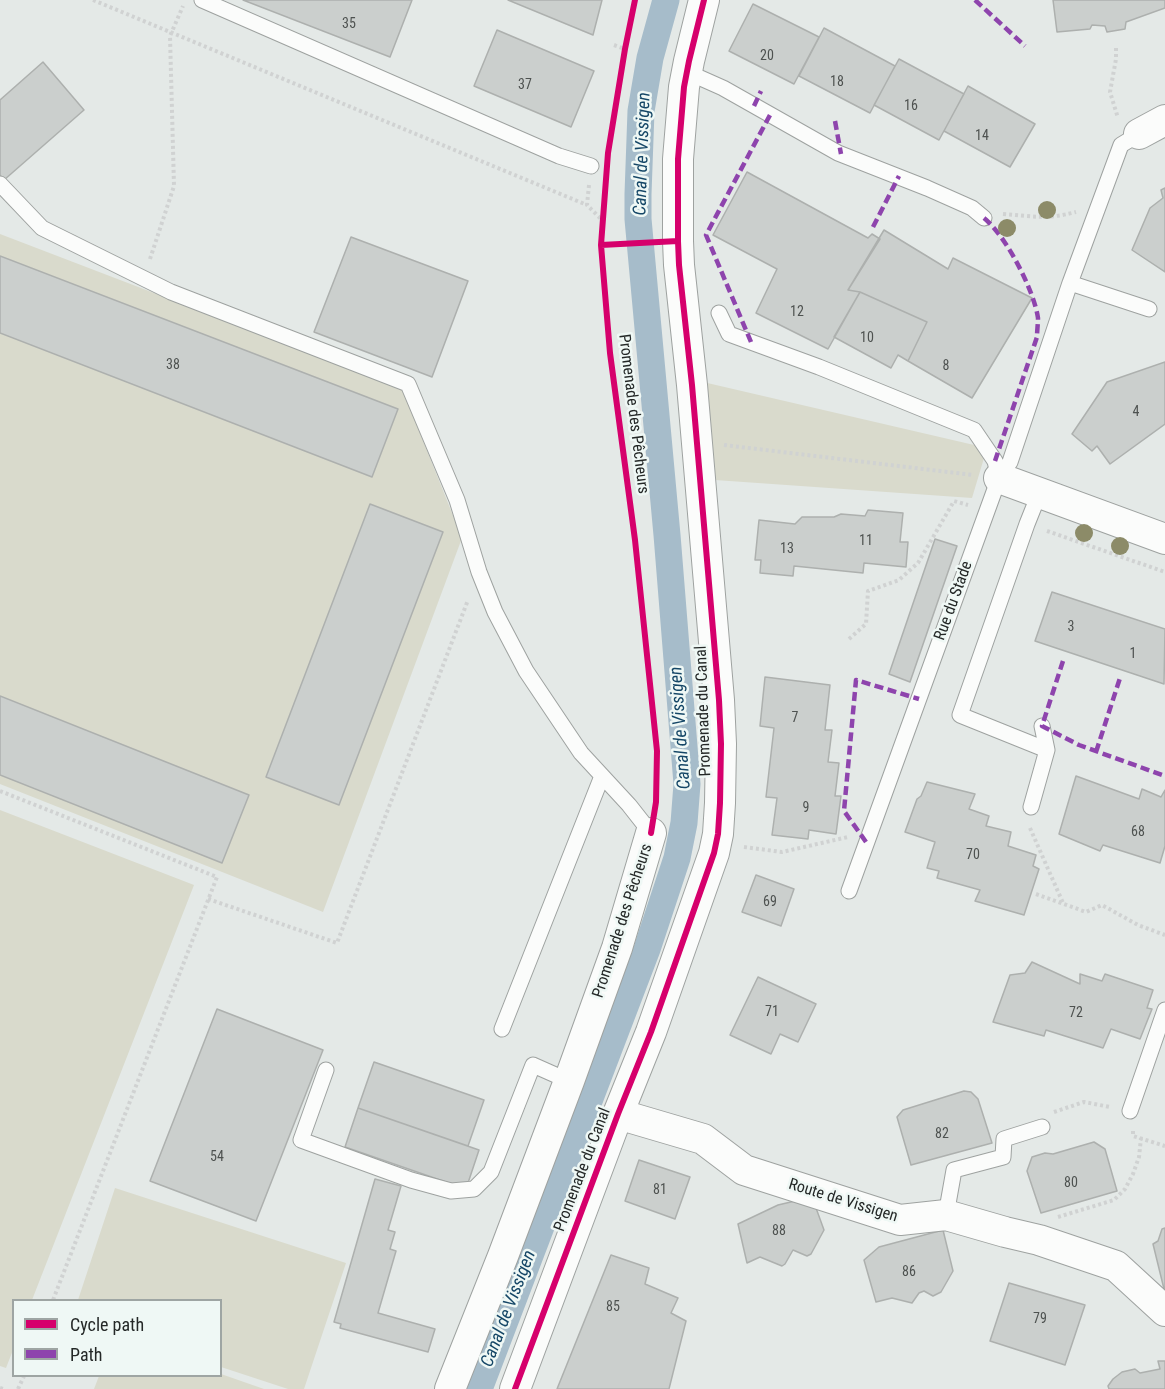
<!DOCTYPE html>
<html>
<head>
<meta charset="utf-8">
<style>
	body { margin:0 }
	#map { position:relative; width:1165px; height:1389px; overflow:hidden; background:#e4e9e7; font-family:"Roboto Condensed",sans-serif }
	canvas { display:block }
	.legend { position:absolute; left:12px; top:1299px; width:210px; height:78px; box-sizing:border-box; background:#eff8f5; border:2px solid #9ea5a3; margin:0; padding:8px 10px; list-style:none; font-size:18px; color:#242827 }
	.legend li { display:flex; align-items:center; gap:12px; height:30px }
	.legend b { width:30px; border:2px solid #9ea5a3 }
</style>
</head>
<body>
<div id="map">
<canvas width="1165" height="1389"></canvas>
<ul class="legend">
<li><b style="height:8px;background:#d6006c"></b>Cycle path</li>
<li><b style="height:8px;background:#8e44ad"></b>Path</li>
</ul>
</div>
<script>
const context = document.querySelector('canvas').getContext('2d');
context.lineJoin = 'round';
function fillPath(path, color) {
  context.fillStyle = color;
  context.fill(path, 'evenodd');
}
function stroke(path, color, width, dash) {
  context.strokeStyle = color;
  context.lineWidth = width;
  context.lineCap = dash ? 'butt' : 'round';
  context.setLineDash(dash || []);
  context.stroke(path);
}
function drawText(font, color, halo, rows, align = 'center') {
  context.font = font + ' "Roboto Condensed",sans-serif';
  context.lineWidth = 5;
  context.setLineDash([]);
  context.textBaseline = 'middle';
  context.strokeStyle = halo;
  context.fillStyle = color;
  for (const [text, x, y, turn = 0] of rows) {
    context.save();
    context.translate(x, y);
    context.rotate((+turn || 0) * Math.PI / 180);
    context.textAlign = isNaN(turn) ? turn : align;
    if (halo) context.strokeText(text, 0, 0);
    context.fillText(text, 0, 0);
    context.restore();
  }
}
const green = new Path2D(`
	M0,234L402,388L462,538L323,912L0,784Z
	M703,382L987,448L972,498L715,480Z
	M0,810L194,885L32,1300H14L13,1350L6,1368L0,1366Z
	M115,1188L346,1263L304,1389H288L221,1367L220,1300H78Z
	M221,1374L264,1389H94L99,1376H220Z`);
const canal = new Path2D(`
	M479,1389L647,949L677,858L684,823L687,784L667,535L638,219V194L641,111L650,58L666,0`);
const building = new Path2D(`
	M243,0H412L390,57Z
	M508,0H602L593,35Z
	M1053,0H1165V8L1126,22L1125,29L1107,32L1105,26L1092,25L1090,29L1057,32Z
	M753,4L819,37L794,84L729,51Z
	M824,28L895,66L870,113L799,76Z
	M497,30L594,71L571,127L474,86Z
	M899,59L964,94L939,140L874,105Z
	M43,62L84,110L4,180L0,175V100Z
	M968,86L1035,124L1010,167L944,131Z
	M747,172L868,238L872,234L880,239L848,290L860,292L828,349L756,313L777,269L713,235Z
	M1165,188V272L1132,250L1150,208L1163,198L1161,190Z
	M884,230L948,269L953,258L1032,298L972,398L908,361L927,322L860,292L848,290Z
	M351,237L468,281L432,377L314,332Z
	M0,256L398,409L372,477L0,333Z
	M860,292L927,322L908,361L898,355L891,368L834,337Z
	M1165,362V424L1110,464L1097,446L1092,451L1072,434L1107,382Z
	M370,504L443,532L339,805L266,777Z
	M868,510L903,513L900,542H908L906,567L864,563L863,573L794,566L793,576L760,573L761,560H755L759,520L795,524L802,517H834L841,514L865,516Z
	M935,539L957,546L910,682L889,674Z
	M1052,592L1165,629L1164,684L1035,641Z
	M765,677L830,685L825,730H832L828,762L839,763L835,796H841L836,834L809,830L808,839L772,835L777,798L766,797L774,728L760,726Z
	M0,696L249,795L222,863L0,775Z
	M1076,776L1139,799L1142,789L1161,797L1165,790V846L1160,863L1103,845L1100,851L1059,834Z
	M927,782L975,794L969,809L989,816L986,826L1011,832L1008,846L1036,855L1033,866L1039,869L1024,915L975,901L980,890L937,878L939,871L927,868L935,842L905,832L917,799L921,796Z
	M756,875L794,889L781,926L742,912Z
	M1032,962L1080,984V974L1102,981L1105,974L1153,990L1147,1008L1152,1009L1140,1039L1111,1029L1103,1048L1046,1030L1044,1036L993,1022L1010,975L1025,973Z
	M758,977L816,1004L798,1042L780,1034L771,1054L730,1035Z
	M217,1009L323,1050L256,1221L150,1181Z
	M374,1062L484,1100L468,1146L358,1108Z
	M964,1091L971,1092L978,1099L992,1143L911,1165L897,1117L903,1110Z
	M358,1108L479,1150L466,1189L345,1147Z
	M1094,1142L1105,1149L1117,1191L1041,1213L1027,1171L1032,1157L1045,1153L1053,1154Z
	M639,1160L690,1177L675,1219L625,1201Z
	M375,1179L401,1186L388,1230L395,1232L390,1249L396,1251L378,1313L435,1329L428,1352L340,1328L341,1324L334,1322Z
	M812,1197L824,1230L811,1254L807,1256L793,1250L785,1264L782,1266L760,1257L747,1263L738,1224L778,1205Z
	M1165,1228V1288L1164,1289L1153,1244L1158,1241L1162,1229Z
	M943,1230L953,1271L941,1292L933,1296L924,1291L919,1293L912,1303L892,1298L876,1302L864,1260L879,1247Z
	M611,1255L649,1268L645,1284L678,1298L671,1313L686,1321L669,1389H557Z
	M1009,1283L1085,1305L1065,1365L990,1341Z
	M1158,1361H1165V1389H1109L1108,1386L1113,1379L1122,1372L1135,1369L1140,1373L1160,1369Z`);
const path = new Path2D(`
	M93,0L587,205
	M614,45L625,49
	M1116,48V59L1110,92L1118,118
	M589,185L587,205L602,220
	M1003,214C1032,216 1046,220 1076,212
	M150,259L174,186L170,36L183,6
	M724,445L973,475
	M1047,531L1165,572
	M849,639L866,624L868,591L899,580L918,563L954,501L968,505
	M0,791L217,877L53,1300
	M1030,828L1063,903
	M744,847L782,852L848,837
	M1036,894L1086,912L1102,905L1138,925L1165,935
	M208,899L337,943L468,600
	M1054,1112L1084,1102L1110,1107
	M1133,1131V1136L1165,1146
	M1058,1217L1114,1200L1125,1189L1133,1174L1139,1157L1141,1138
	M0,1388L3,1389
	M18,1389L24,1376`);
const lane = new Path2D(`
	M202,0L559,156L591,166
	M686,75L696,76L723,88L838,153L927,188L972,208L984,218
	M0,184L42,228L171,292L408,384L457,500L479,572L495,612L526,671L581,753L629,805L651,833
	M1070,283L1149,309
	M719,313L729,334L819,367L974,430L995,461L999,478
	M1042,726L1047,750
	M1031,807L1047,750L960,715L1027,524L1039,494
	M849,891L999,478L1010,462L1070,283L1121,145L1139,134
	M502,1029L602,776
	M326,1070L301,1140L411,1180L451,1191L474,1189L491,1172L533,1065L569,1081
	M1130,1111L1165,1010
	M946,1215L954,1170L1003,1157L1004,1139L1042,1127`);
const street = new Path2D(`
	M1139,134L1165,120
	M999,478L1165,539
	M618,1114L703,1139L744,1170L900,1220L946,1215L1005,1232L1039,1240L1116,1266L1165,1311
	M450,1389L503,1256L569,1081L617,948L651,833
	M515,1389L618,1114L651,1032L714,853L718,834L720,803L721,744L719,700L692,385L679,265L678,241V159L684,87L689,61L704,0`);
const quiet = new Path2D(`
	M975,0L1025,46
	M754,106L761,91
	M835,121L841,154
	M984,218C1006,236 1034,290 1038,318C1038,324 1037,331 1037,337L995,461
	M873,227L899,176
	M751,342L706,235L770,115
	M1063,661L1042,726L1079,745L1165,776
	M1096,752L1120,678
	M866,842L844,811L856,680L919,699`);
const cycleway = new Path2D(`
	M635,0L625,49L608,153L601,245L610,353L635,540L657,751L656,802L651,833
	M601,245L678,241
	M515,1389L618,1114L651,1032L714,853L718,834L720,803L721,744L719,700L692,385L679,265L678,241V159L684,87L689,61L704,0`);
const trees = [
	[1047,210],
	[1007,228],
	[1084,533],
	[1120,546]
];
const numberNames = [
	["35",349,24],
	["20",767,56],
	["18",837,82],
	["37",525,85],
	["16",911,106],
	["14",982,136],
	["12",797,312],
	["10",867,338],
	["38",173,365],
	["8",946,366],
	["4",1136,412],
	["11",866,541],
	["13",787,549],
	["3",1071,627],
	["1",1133,654],
	["7",795,718],
	["9",806,808],
	["68",1138,832],
	["70",973,855],
	["69",770,902],
	["71",772,1012],
	["72",1076,1013],
	["82",942,1134],
	["54",217,1157],
	["80",1071,1183],
	["81",660,1190],
	["88",779,1231],
	["86",909,1272],
	["85",613,1307],
	["79",1040,1319]
];
const streetNames = [
	["Promenade des Pêcheurs",633,414,83],
	["Rue du Stade",954,601,-70],
	["Promenade du Canal",704,711,-92],
	["Promenade des Pêcheurs",623,921,-72],
	["Promenade du Canal",583,1170,-69],
	["Route de Vissigen",843,1201,17]
];
const waterNames = [
	["Canal de Vissigen",643,154,-88],
	["Canal de Vissigen",681,728,-94],
	["Canal de Vissigen",509,1309,-69]
];
fillPath(green, '#d9dacc');
stroke(canal, '#a6bcca', 27);
fillPath(building, '#cbcfcd');
stroke(building, '#adb0ae', 1.5);
stroke(lane, '#9ea2a0', 17);
stroke(street, '#9ea2a0', 32);
stroke(path, '#d0d2d2', 4, [3, 3]);
stroke(lane, '#fbfcfb', 15);
stroke(street, '#fbfcfb', 30);
stroke(quiet, '#8e44ad', 4.5, [9, 4.5]);
stroke(cycleway, '#d6006c', 6);
context.fillStyle = '#8c8b68';
for (const [x, y] of trees) {
  context.beginPath();
  context.arc(x, y, 9, 0, 2 * Math.PI);
  context.fill();
}
drawText('14px', '#4e5250', null, numberNames);
drawText('16px', '#242827', '#eff8f5', streetNames);
drawText('italic 18px', '#144666', '#eff8f5', waterNames);
</script>
</body>
</html>
